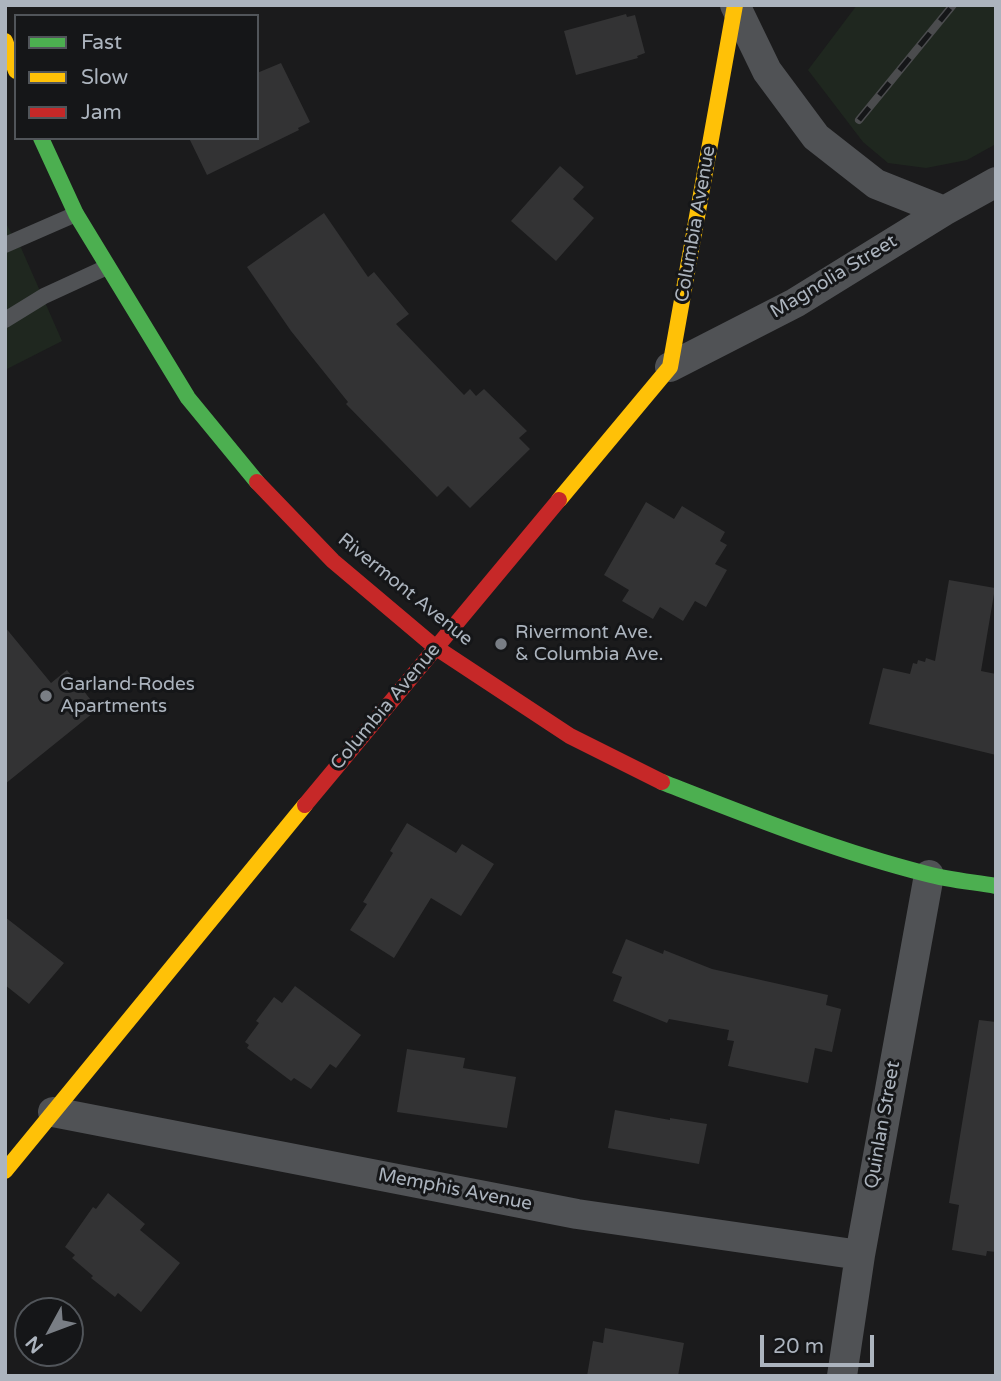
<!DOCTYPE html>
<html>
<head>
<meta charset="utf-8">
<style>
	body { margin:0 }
	#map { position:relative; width:1001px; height:1381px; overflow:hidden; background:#1b1b1c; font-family:"Varela Round",sans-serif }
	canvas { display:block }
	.frame { position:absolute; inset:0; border:7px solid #acb4be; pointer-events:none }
	.legend { position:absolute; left:14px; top:14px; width:245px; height:126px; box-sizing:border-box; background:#151618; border:2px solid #51555a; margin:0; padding:9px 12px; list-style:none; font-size:21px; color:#acb4be }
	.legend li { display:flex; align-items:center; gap:14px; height:35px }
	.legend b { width:35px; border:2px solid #51555a }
	.north { position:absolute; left:14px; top:1297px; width:70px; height:70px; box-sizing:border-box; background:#151618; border:2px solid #51555a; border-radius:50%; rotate:229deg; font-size:19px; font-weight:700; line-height:28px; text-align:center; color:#acb4be }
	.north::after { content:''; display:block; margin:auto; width:24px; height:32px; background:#797e85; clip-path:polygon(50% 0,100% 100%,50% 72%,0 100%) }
	.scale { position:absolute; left:760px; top:1335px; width:114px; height:32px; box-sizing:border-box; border:4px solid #acb4be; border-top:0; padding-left:9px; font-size:21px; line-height:24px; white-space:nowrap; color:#acb4be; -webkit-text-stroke:5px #151618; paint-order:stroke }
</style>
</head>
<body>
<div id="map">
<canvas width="1001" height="1381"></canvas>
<div class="frame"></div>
<ul class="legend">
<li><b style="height:9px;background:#4caf50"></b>Fast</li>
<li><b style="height:9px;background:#ffc107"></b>Slow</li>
<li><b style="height:9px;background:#c62828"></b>Jam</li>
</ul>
<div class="north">N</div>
<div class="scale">20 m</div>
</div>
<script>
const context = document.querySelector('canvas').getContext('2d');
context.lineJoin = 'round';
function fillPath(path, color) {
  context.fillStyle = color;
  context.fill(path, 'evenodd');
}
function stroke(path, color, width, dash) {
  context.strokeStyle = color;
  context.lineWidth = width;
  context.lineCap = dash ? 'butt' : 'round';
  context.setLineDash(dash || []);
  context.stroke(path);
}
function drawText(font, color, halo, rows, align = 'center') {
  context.font = font + ' "Varela Round",sans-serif';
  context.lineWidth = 6;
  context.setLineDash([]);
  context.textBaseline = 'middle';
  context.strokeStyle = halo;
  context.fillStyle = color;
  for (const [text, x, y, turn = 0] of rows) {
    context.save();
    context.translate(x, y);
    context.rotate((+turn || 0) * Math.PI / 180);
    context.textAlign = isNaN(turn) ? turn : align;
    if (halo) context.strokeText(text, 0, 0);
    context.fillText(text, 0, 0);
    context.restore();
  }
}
const green = new Path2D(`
	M857,5H996V144L967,160L926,168L888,163L863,142L808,70Z
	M5,221L15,241H18L62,341L5,370Z`);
const building = new Path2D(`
	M626,14L627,17L635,15L645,53L637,56L638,58L576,75L564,31Z
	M281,63L310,122L298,128L299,130L207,175L189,138H257V73Z
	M560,166L584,187L573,199L594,218L556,261L511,221Z
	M324,213L368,277L374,272L409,314L396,324L464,395L470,389L476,396L484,389L527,431L519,438L530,449L470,508L448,486L437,497L346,404L348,402L291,331L247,267Z
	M646,502L674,519L682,506L725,532L720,541L727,545L715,564L727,570L706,607L695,601L683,621L660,607L653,619L622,601L629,590L604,575Z
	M949,580L995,588L981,671L996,674V755L869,724L883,668L910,674L913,663L917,664L918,660L925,662L926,658L935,661Z
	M5,627L51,683L67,670L98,709L5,784Z
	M407,823L456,853L462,844L494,864L461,916L431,898L394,958L350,930L367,904L363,902L393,853L390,851Z
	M5,917L64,963L29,1004L5,985Z
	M626,939L663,954L664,950L712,969L828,995L826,1005L841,1009L832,1052L815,1048L808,1083L728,1066L734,1041L727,1040L729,1030L669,1019L667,1023L613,1001L622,977L612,973Z
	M295,986L361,1035L336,1068L330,1064L311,1089L294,1078L291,1081L247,1048L249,1045L245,1042L259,1023L256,1021L274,997L282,1003Z
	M979,1020L996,1022V1252L987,1251L986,1256L952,1250L959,1205L949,1203Z
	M407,1049L465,1058L463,1068L516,1077L507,1128L397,1112Z
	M615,1110L670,1120V1118L707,1124L699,1164L608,1148Z
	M108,1193L145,1224L140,1230L180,1263L141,1312L118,1293L115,1297L91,1278L93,1276L72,1258L75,1255L65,1247L93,1207L96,1209Z
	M605,1328L684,1343L678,1376H587L593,1341L603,1343Z`);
const lane = new Path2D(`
	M5,245L76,214
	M5,320L44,296L107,267`);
const street = new Path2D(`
	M735,5L767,71L816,137L876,184L944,211
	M670,367L795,303L944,211L996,182
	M53,1112L577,1214L860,1255
	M842,1376L860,1255L929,875`);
const fast = new Path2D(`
	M41,138L76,214L188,398L257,482
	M662,782C749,816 836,851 927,874C949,880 973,882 996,886`);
const slow = new Path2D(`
	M5,41L16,71
	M559,500L670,367L735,5
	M5,1171L305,805`);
const jam = new Path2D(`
	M257,482L333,561L435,647L570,736L662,782
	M305,805L559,500`);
const rail = new Path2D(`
	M859,120L953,5`);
const markers = [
	[501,644,7,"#797e85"],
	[46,696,7,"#797e85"]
];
const streetNames = [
	["Columbia Avenue",696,224,-80],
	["Magnolia Street",834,277,-31],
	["Rivermont Avenue",405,590,39],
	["Columbia Avenue",386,707,-50],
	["Quinlan Street",883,1125,-80],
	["Memphis Avenue",455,1190,11]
];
const poiNames = [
	["Rivermont Ave.",515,633],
	["& Columbia Ave.",515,655],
	["Garland-Rodes",60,685],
	["Apartments",60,707]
];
fillPath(green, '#1f271f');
fillPath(building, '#333334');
stroke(lane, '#505255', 16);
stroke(street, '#505255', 30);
stroke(fast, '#4caf50', 16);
stroke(slow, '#ffc107', 16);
stroke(jam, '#c62828', 16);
stroke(rail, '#4b4c4e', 8);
stroke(rail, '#151618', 5, [16]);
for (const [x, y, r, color] of markers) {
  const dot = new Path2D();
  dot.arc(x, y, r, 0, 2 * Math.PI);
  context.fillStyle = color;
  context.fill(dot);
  stroke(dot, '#151618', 2.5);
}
drawText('19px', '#acb4be', '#151618', streetNames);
drawText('19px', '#acb4be', '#151618', poiNames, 'left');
</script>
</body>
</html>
